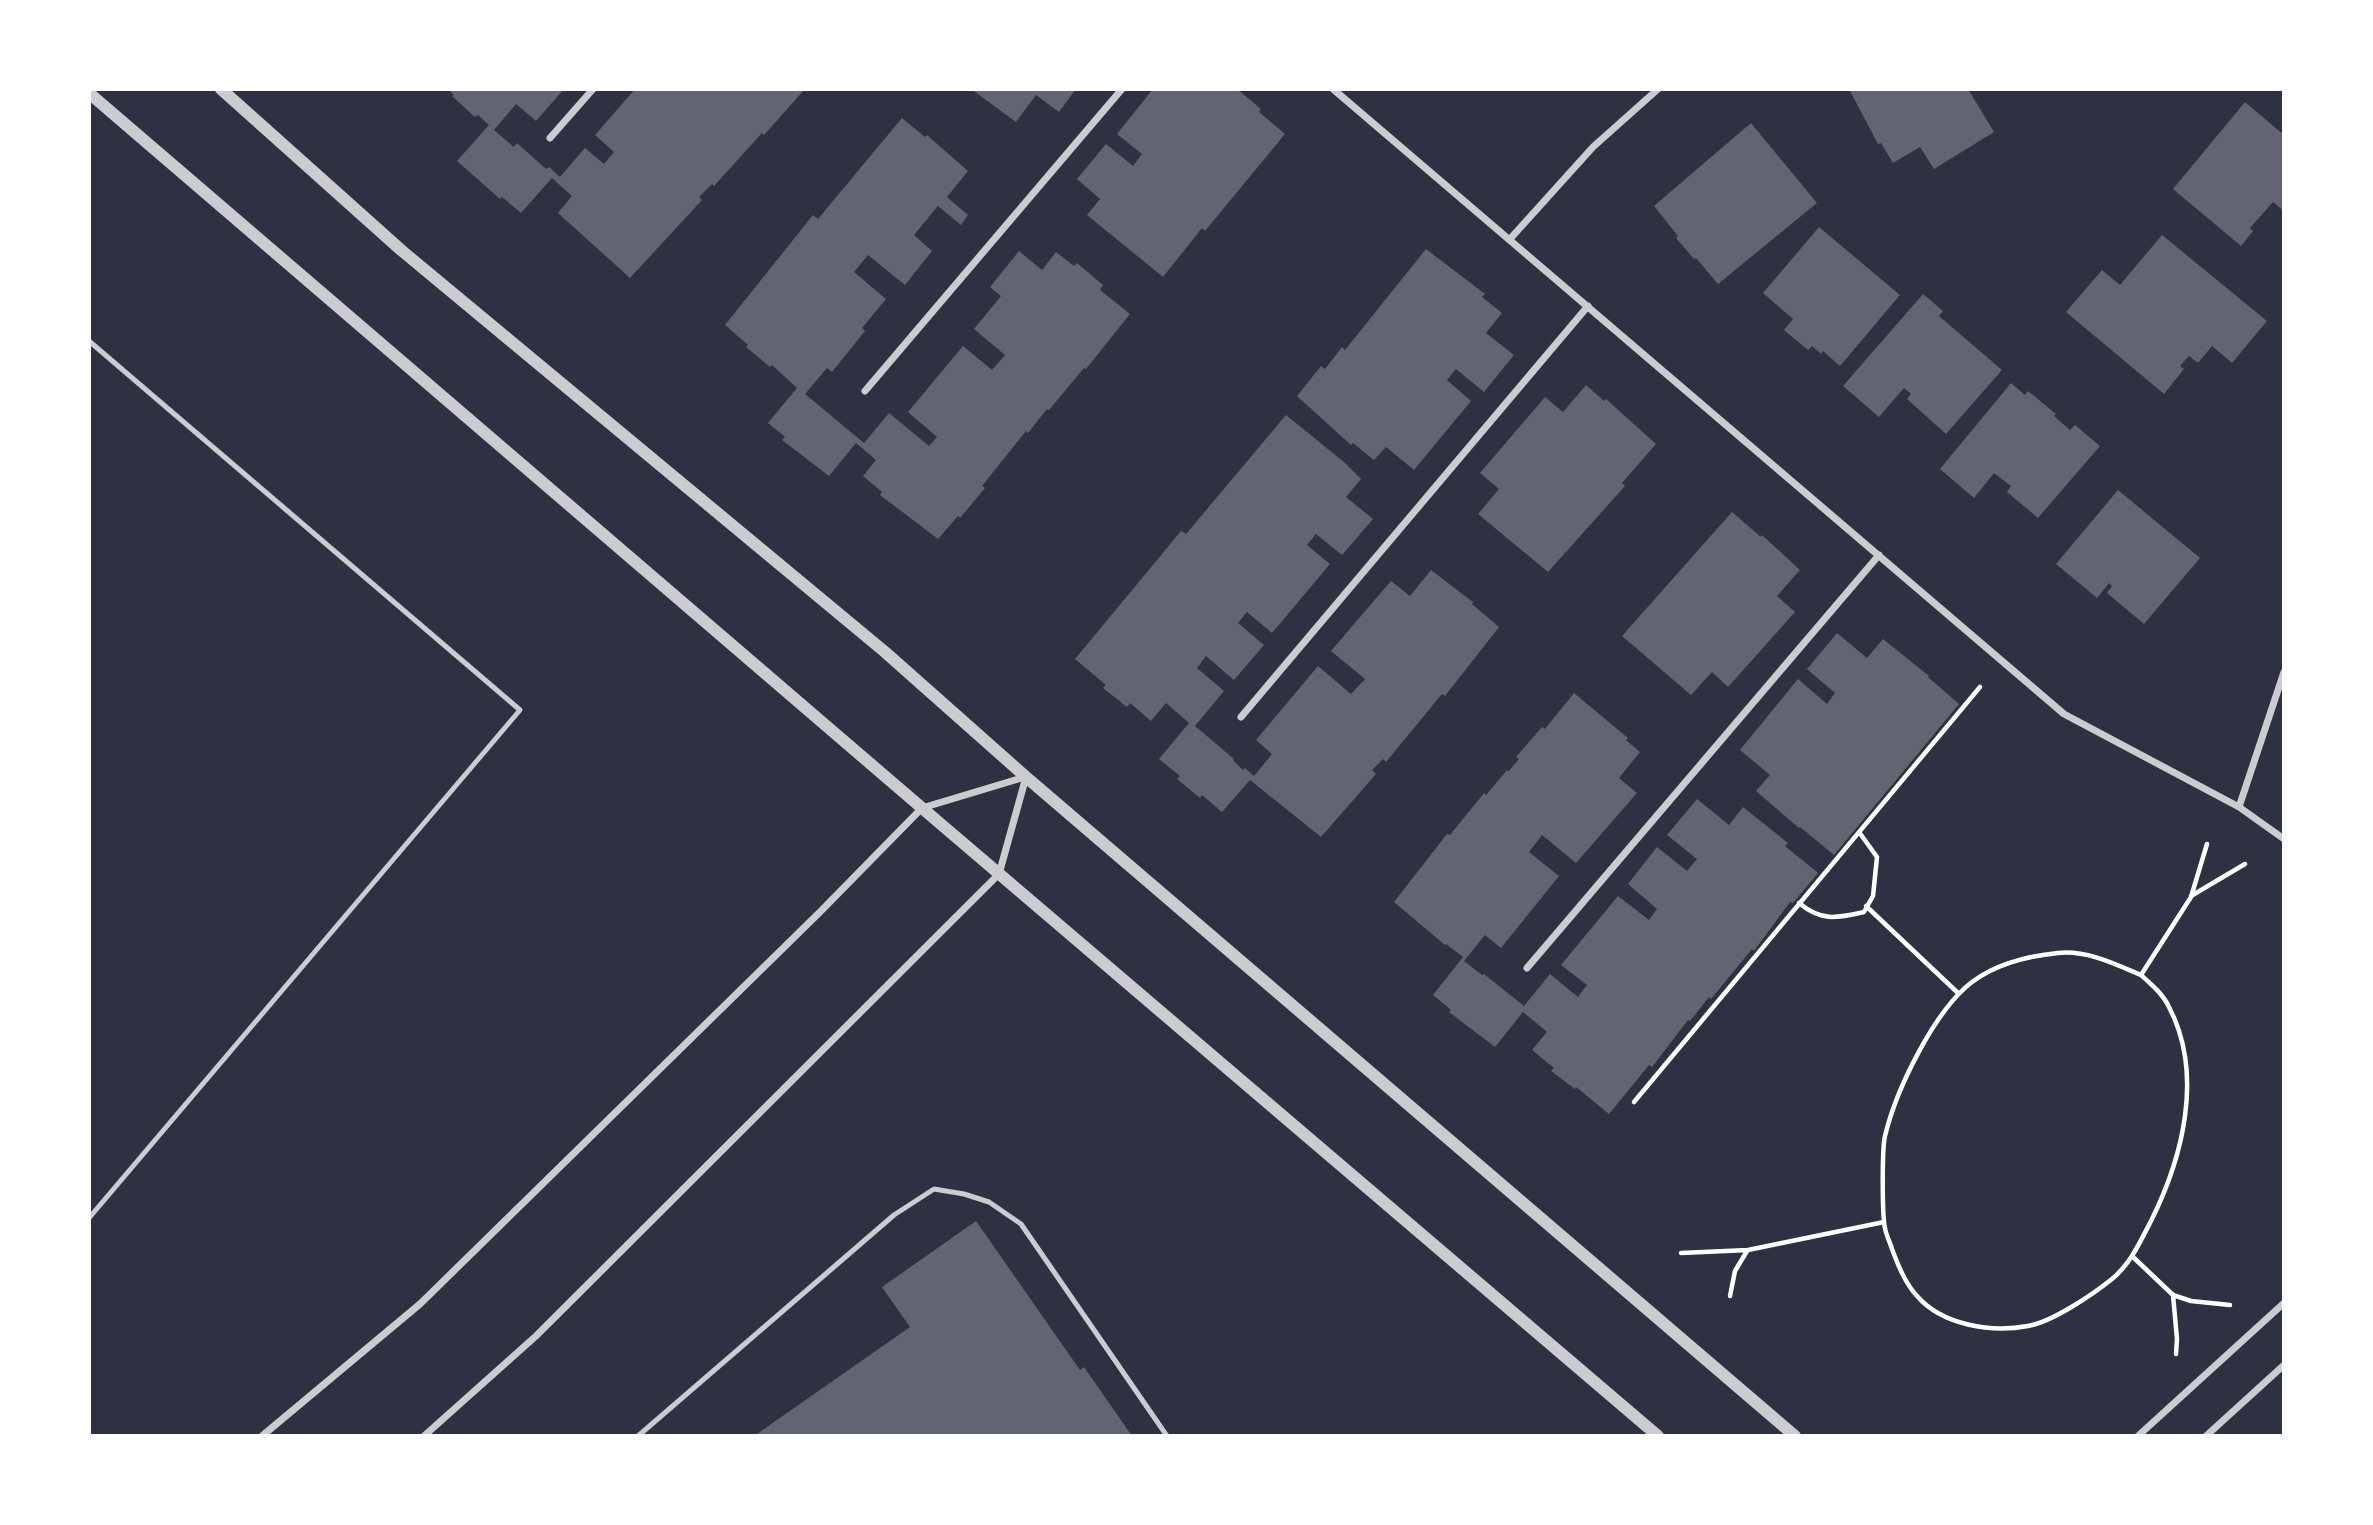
<!DOCTYPE html>
<html>
<head>
<meta charset="utf-8">
<style>
	body { margin:0 }
	#map { position:relative; width:2373px; height:1525px; overflow:hidden; background:#2d3142; font-family:Lora,serif }
	canvas { display:block }
	.frame { position:absolute; inset:0; border:91px solid #fff; pointer-events:none }
</style>
</head>
<body>
<div id="map">
<canvas width="2373" height="1525"></canvas>
<div class="frame"></div>
</div>
<script>
const context = document.querySelector('canvas').getContext('2d');
context.lineJoin = 'round';
function fillPath(path, color) {
  context.fillStyle = color;
  context.fill(path, 'evenodd');
}
function stroke(path, color, width, dash) {
  context.strokeStyle = color;
  context.lineWidth = width;
  context.lineCap = dash ? 'butt' : 'round';
  context.setLineDash(dash || []);
  context.stroke(path);
}
const building = new Path2D(`
	M448,89H564L536,121L516,104L494,130L514,147L517,143L546,169L549,167L560,177L585,148L604,164L614,152L595,135L635,89H805L764,135L762,133L714,186L712,184L699,197L702,200L630,278L558,213L572,196L552,178L521,213L502,197L500,199L457,161L489,125L478,115L475,117L452,96L454,95Z
	M971,89H1076L1059,112L1036,95L1016,122Z
	M1153,89H1237L1261,109L1259,112L1285,134L1205,231L1202,228L1163,277L1087,215L1100,199L1077,179L1106,144L1133,166L1142,154L1117,134Z
	M1849,89H1968L1994,132L1934,169L1920,147L1893,163L1881,143L1878,144Z
	M2245,102L2284,135V211L2273,202L2250,228L2253,231L2241,246L2173,189Z
	M902,118L925,137L927,135L968,171L947,197L968,215L961,225L938,206L914,235L932,251L905,285L868,255L854,272L886,299L862,328L865,331L832,372L827,368L805,394L864,443L889,413L929,446L937,437L908,412L963,346L992,370L1005,355L974,329L1001,296L990,287L1019,251L1042,270L1056,252L1074,266L1077,263L1103,285L1100,290L1130,314L1086,369L1084,368L1049,410L1047,409L1028,433L1026,431L982,486L985,488L960,518L958,516L938,539L880,495L882,492L863,476L876,460L856,443L829,476L782,440L785,437L768,423L797,388L772,365L770,367L746,347L748,345L725,325L813,215L818,219Z
	M1751,123L1817,203L1718,284L1696,258L1694,259L1676,238L1678,236L1654,206Z
	M1819,227L1900,295L1840,366L1823,351L1821,354L1812,346L1808,350L1784,330L1793,319L1763,293Z
	M2162,235L2267,321L2232,363L2212,346L2198,363L2189,356L2180,366L2184,369L2164,394L2066,312L2102,270L2120,285Z
	M1426,249L1485,294L1482,297L1502,313L1486,333L1514,355L1484,392L1456,369L1447,380L1471,401L1414,470L1386,447L1374,460L1353,443L1351,445L1297,396L1321,366L1325,369L1342,347L1345,350Z
	M1923,294L1943,311L1939,316L2002,370L1946,434L1907,399L1911,394L1904,388L1879,417L1843,386Z
	M2011,383L2025,395L2028,391L2056,414L2054,416L2070,430L2075,425L2100,446L2038,518L2007,492L2011,486L1994,473L1974,498L1940,469Z
	M1586,385L1604,401L1606,399L1656,444L1622,483L1625,486L1548,572L1478,514L1499,489L1480,473L1545,397L1563,412Z
	M1286,415L1344,462L1361,479L1346,497L1373,519L1342,555L1316,534L1307,545L1330,564L1272,633L1247,612L1238,623L1264,645L1234,680L1206,656L1197,668L1224,691L1195,726L1234,759L1233,760L1243,770L1245,768L1254,776L1272,754L1256,740L1318,666L1351,694L1365,679L1331,651L1391,581L1410,596L1431,570L1473,602L1472,604L1499,627L1445,696L1442,694L1386,762L1383,759L1372,770L1376,774L1321,837L1250,780L1222,812L1202,795L1200,798L1177,779L1180,776L1159,759L1189,723L1166,703L1151,721L1130,703L1127,707L1103,688L1106,685L1075,659L1181,531L1186,534Z
	M2118,490L2200,558L2144,624L2107,593L2112,586L2109,583L2097,598L2056,564Z
	M1732,512L1761,537L1762,535L1800,570L1777,596L1795,612L1728,687L1712,672L1691,695L1622,636Z
	M1837,633L1867,658L1883,639L1929,676L1928,677L1959,704L1834,855L1800,827L1799,828L1756,791L1770,775L1740,750L1798,679L1827,704L1835,693L1807,669Z
	M1574,693L1628,738L1626,740L1640,752L1619,778L1637,793L1576,863L1542,835L1529,852L1559,876L1501,948L1485,935L1464,961L1482,975L1484,974L1524,1006L1550,974L1578,997L1587,985L1561,965L1618,896L1649,920L1657,909L1628,884L1657,847L1687,871L1697,859L1667,835L1697,799L1729,825L1743,807L1788,843L1785,846L1818,873L1793,903L1790,902L1754,951L1752,949L1711,999L1709,997L1690,1021L1688,1020L1652,1067L1649,1065L1609,1114L1576,1087L1575,1089L1551,1071L1554,1068L1532,1050L1547,1032L1523,1012L1495,1047L1449,1012L1451,1010L1433,995L1463,957L1446,944L1445,945L1394,902L1447,834L1450,835L1484,793L1486,795L1507,770L1508,772L1519,759L1516,757L1542,727L1545,729Z
	M976,1221L1080,1370L1084,1367L1132,1436H754L910,1327L882,1287Z`);
const path = new Path2D(`
	M2191,896L2245,864
	M1799,903C1822,922 1837,918 1864,912L1873,896L1877,857L1859,832
	M1866,906L1958,993
	M2141,975C2115,964 2087,950 2058,953C2028,956 1996,964 1972,982C1934,1011 1896,1090 1885,1136C1882,1148 1882,1215 1885,1228C1886,1235 1890,1242 1892,1249C1898,1265 1905,1283 1917,1296C1942,1325 1991,1333 2028,1326C2052,1322 2092,1295 2112,1279C2131,1263 2140,1242 2151,1221C2183,1157 2204,1074 2169,1007C2163,994 2151,984 2141,975L2191,897L2207,844
	M1634,1102L1980,687
	M1681,1253L1748,1250L1884,1222
	M2133,1257L2173,1295L2191,1301L2230,1305
	M2173,1295L2177,1339L2176,1354
	M1730,1296L1735,1271L1747,1251`);
const service = new Path2D(`
	M89,341L520,710L89,1218
	M638,1436L894,1215L934,1189L964,1194L989,1202L1021,1224L1167,1436`);
const minor = new Path2D(`
	M1333,89L2064,714L2239,807L2284,839
	M550,138L593,89
	M1510,239L1593,147L1658,89
	M865,391L1122,89
	M1241,717L1588,306
	M2239,807L2284,672
	M1527,968L1879,555
	M262,1436L420,1304L820,912L922,808L1025,777
	M424,1436L536,1336L999,874L1026,777
	M2138,1436L2284,1303
	M2206,1436L2284,1365`);
const tertiary = new Path2D(`
	M221,89L401,250L885,652L1026,777L1795,1436
	M89,93L922,808L1658,1436`);
fillPath(building, '#626471');
stroke(path, '#fff', 4.5);
stroke(service, '#caccd0', 5);
stroke(minor, '#caccd0', 7);
stroke(tertiary, '#caccd0', 12);
</script>
</body>
</html>
